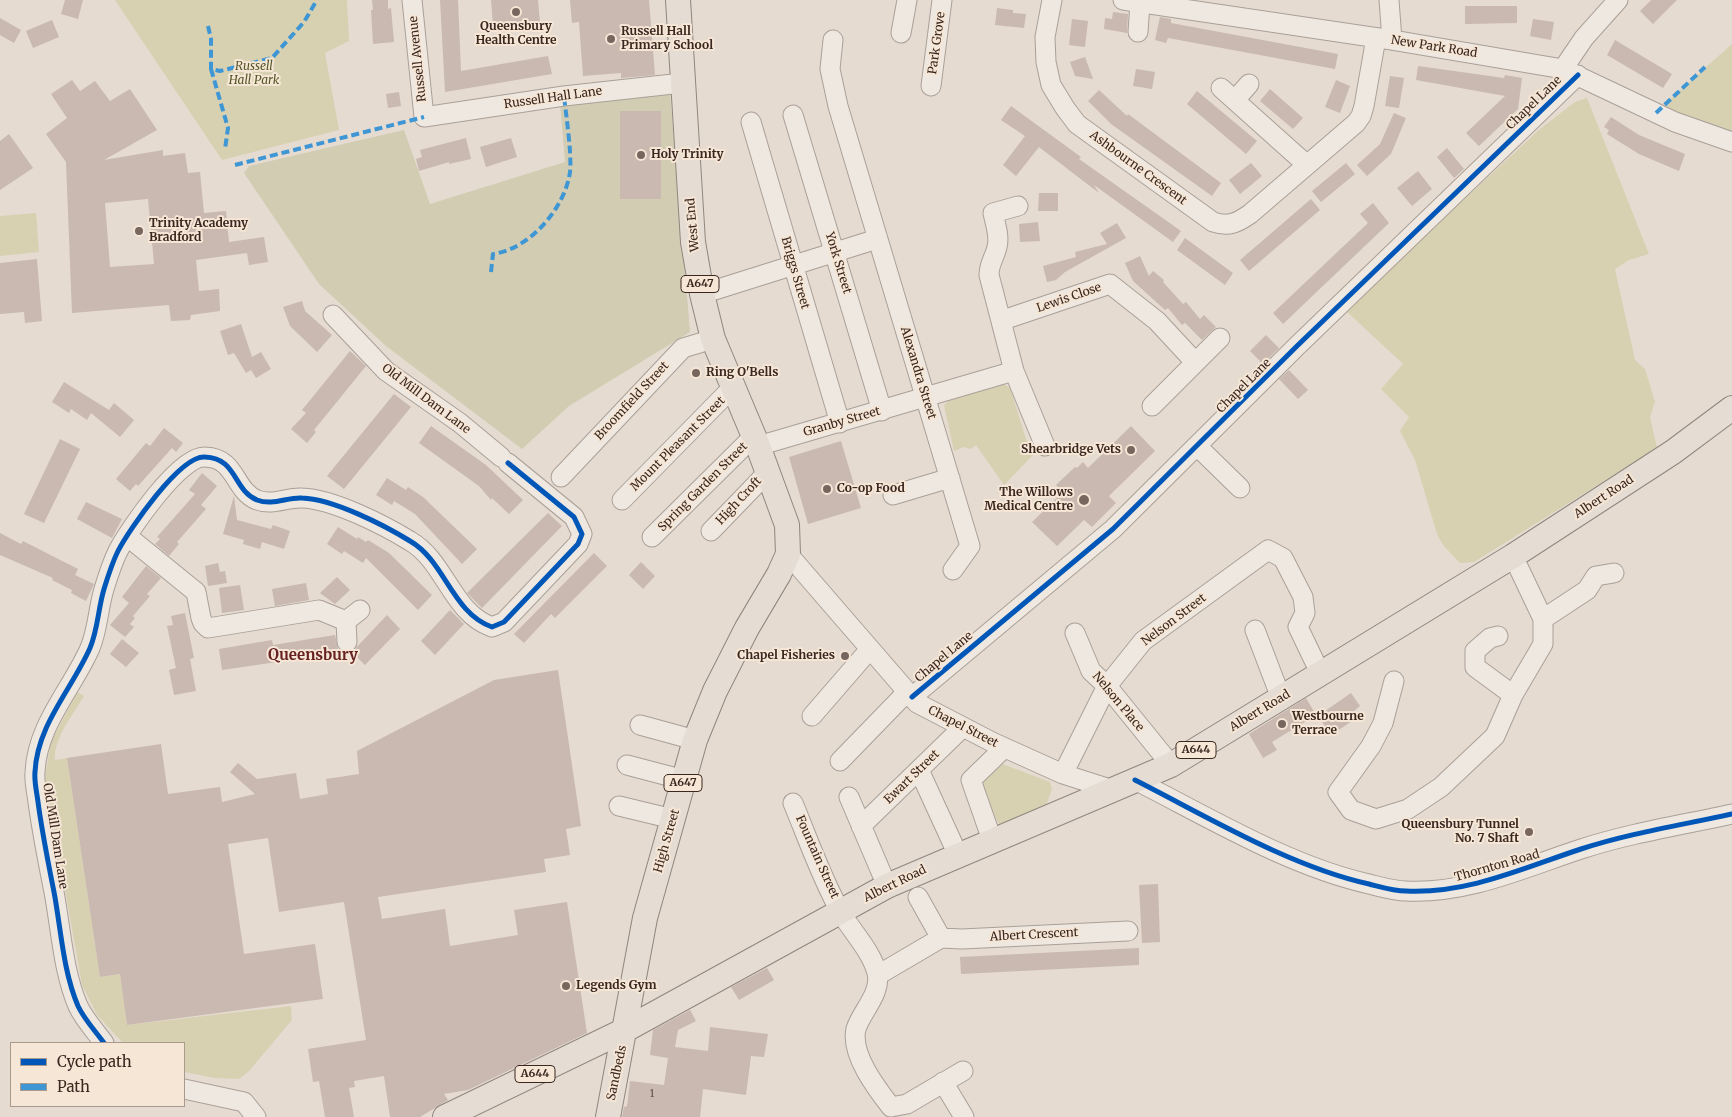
<!DOCTYPE html>
<html>
<head>
<meta charset="utf-8">
<style>
	body { margin:0 }
	#map { position:relative; width:1732px; height:1117px; overflow:hidden; background:#e5dbd0; font-family:Merriweather,serif }
	canvas { display:block }
	.legend { position:absolute; left:10px; top:1042px; width:175px; height:65px; box-sizing:border-box; background:#f5e6d6; border:1px solid #aa9a8d; margin:0; padding:6px 9px; list-style:none; font-size:15px; color:#3a2720 }
	.legend li { display:flex; align-items:center; gap:10px; height:25px }
	.legend b { width:25px; border:1px solid #aa9a8d }
</style>
</head>
<body>
<div id="map">
<canvas width="1732" height="1117"></canvas>
<ul class="legend">
<li><b style="height:6px;background:#0057b8"></b>Cycle path</li>
<li><b style="height:6px;background:#3e96d5"></b>Path</li>
</ul>
</div>
<script>
const context = document.querySelector('canvas').getContext('2d');
context.lineJoin = 'round';
function fillPath(path, color) {
  context.fillStyle = color;
  context.fill(path, 'evenodd');
}
function stroke(path, color, width, dash) {
  context.strokeStyle = color;
  context.lineWidth = width;
  context.lineCap = dash ? 'butt' : 'round';
  context.setLineDash(dash || []);
  context.stroke(path);
}
function drawText(font, color, halo, rows, align = 'center') {
  context.font = font + ' Merriweather,serif';
  context.lineWidth = 4;
  context.setLineDash([]);
  context.textBaseline = 'middle';
  context.strokeStyle = halo;
  context.fillStyle = color;
  for (const [text, x, y, turn = 0] of rows) {
    context.save();
    context.translate(x, y);
    context.rotate((+turn || 0) * Math.PI / 180);
    context.textAlign = isNaN(turn) ? turn : align;
    if (halo) context.strokeText(text, 0, 0);
    context.fillText(text, 0, 0);
    context.restore();
  }
}
const green = new Path2D(`
	M115,0H347L349,41L325,53L339,130L222,160Z
	M1732,44V131L1660,108Z
	M1587,98L1649,254L1629,260L1615,269L1635,360L1645,369L1655,402L1650,417L1657,448L1474,562L1460,563L1443,545L1437,534L1415,460L1400,431L1409,417L1381,389L1403,364L1345,310L1540,129L1575,102Z
	M36,213L39,252L0,256V216Z
	M1004,384L1010,388L1026,439L1035,453L1004,485L976,445L971,449L964,447L954,451L944,405L950,399Z
	M77,692L84,696C74,713 53,739 55,760L67,758L100,977L120,974L127,1025L291,1006L292,1020L249,1071L239,1079L215,1078L184,1072V1043H123L97,1015L82,985L45,777L51,742Z
	M1000,763L1050,782L1052,789L1045,809L999,824L980,790L986,774Z`);
const cemetery = new Path2D(`
	M670,92L690,332L569,406L522,449L386,346L319,284L244,173L249,166L404,130L430,204L565,162L560,103Z`);
const building = new Path2D(`
	M65,0H83L78,19L61,14Z
	M372,0H388V9L391,8L394,42L373,44L371,10H373Z
	M440,0H458L461,71L548,56L552,74L445,92Z
	M491,0H538L540,23L493,26Z
	M570,0H649L655,75L621,78V73L583,76L579,22L572,23Z
	M1651,0H1677L1653,24L1640,11Z
	M1465,6H1517V23L1465,24Z
	M997,8L1013,10V13L1026,14L1024,28L995,25Z
	M1113,12L1128,14L1127,33L1104,29L1105,18L1112,19Z
	M1160,17L1171,19V23L1338,54L1335,69L1168,38L1166,43L1155,40Z
	M0,18L21,30L14,43L0,35Z
	M1072,19L1088,21L1085,47L1069,45Z
	M1533,19L1554,22L1551,40L1530,36Z
	M52,20L59,37L33,48L26,31Z
	M1615,40L1672,74L1663,88L1607,55Z
	M1085,57L1093,79L1075,76L1070,62Z
	M1418,66L1504,78L1505,75L1522,78L1518,109L1479,146L1466,133L1505,96L1416,80Z
	M1136,69L1155,72L1152,89L1133,86Z
	M1390,76L1404,78L1399,108L1385,106Z
	M72,80L80,91L95,81L110,101L130,89L157,130L104,160L163,150V156L185,153L188,173L200,172L204,213L226,211L229,242L264,237L268,262L249,265L247,253L196,260L199,291L219,289L220,311L191,315L190,320L171,321L169,305L72,313L66,162L46,134L67,118L51,94ZM148,199L154,264L110,267L105,203Z
	M1336,80L1350,86L1340,113L1325,107Z
	M1270,89L1303,118L1293,129L1260,101Z
	M1099,90L1127,116L1128,114L1221,183L1212,196L1111,124L1088,101Z
	M1197,91L1257,141L1246,154L1187,104Z
	M399,92L401,106L388,108L386,94Z
	M1011,106L1081,157L1079,159L1181,231L1173,242L1094,185L1099,193L1039,147L1016,176L1003,165L1025,136L1001,120Z
	M620,111H661V199H620Z
	M1394,113L1406,118L1391,154L1367,176L1357,165L1380,144Z
	M1611,117L1639,135L1685,154L1679,171L1639,154L1607,134L1609,130L1604,127Z
	M9,134L33,168L0,190V141Z
	M466,138L471,159L449,164V162L419,171L416,159L422,157L420,150Z
	M511,138L517,157L486,167L480,147Z
	M1447,148L1464,169L1454,178L1437,157Z
	M1251,163L1262,176L1240,194L1229,180Z
	M1346,163L1355,174L1321,202L1312,191Z
	M1418,171L1432,189L1412,206L1397,188Z
	M1039,193H1058V211H1038Z
	M1311,199L1320,210L1249,271L1240,260Z
	M1373,203L1389,223L1283,324L1273,313L1368,223L1360,214Z
	M1038,222L1040,241L1020,242L1019,224Z
	M1117,223L1126,238L1065,272L1056,280L1047,282L1043,266L1076,257L1075,252L1107,244L1100,233Z
	M1185,238L1233,273L1225,285L1177,250Z
	M1140,256L1149,276L1153,271L1164,280L1163,282L1183,304L1186,302L1200,319L1204,315L1216,327L1202,340L1185,323L1182,325L1168,308L1165,310L1133,281L1125,263Z
	M37,259L42,321L25,323L24,312L0,314V263Z
	M302,301L305,311L332,335L317,352L290,326L283,307Z
	M241,324L252,357L261,352L271,369L256,378L251,370L246,373L234,353L228,355L220,331Z
	M1266,335L1279,348L1263,364L1250,351Z
	M350,351L366,366L314,430L316,432L307,443L291,429L306,413L302,410Z
	M1289,370L1308,390L1298,399L1279,379Z
	M64,382L109,410L114,403L134,420L120,437L91,413L87,420L71,409L69,413L52,402Z
	M394,394L411,407L344,489L327,476Z
	M431,426L486,465L523,500L509,514L492,498L491,500L479,486L419,443Z
	M1131,426L1155,451L1109,496L1116,503L1092,527L1084,520L1057,546L1032,522L1063,492L1056,485L1075,467L1077,468L1083,462L1088,468Z
	M164,428L183,443L176,452L172,448L138,486L136,484L130,491L116,479L146,443L150,446Z
	M60,439L80,449L44,523L24,514Z
	M841,441L861,508L808,524L789,457Z
	M202,473L217,486L201,505L206,509L177,542L179,544L169,556L155,544L160,539L157,537L195,494L189,490Z
	M387,478L406,490L408,487L423,497L477,549L462,564L415,514L394,501L392,505L376,495Z
	M234,496L237,520L271,529L273,525L290,531L284,549L262,542L260,549L243,544L244,540L223,534Z
	M86,502L122,519L112,538L77,519Z
	M548,513L562,526L482,608L467,593Z
	M338,527L357,539L358,537L366,542L368,540L389,553L432,595L418,610L366,558L363,563L344,551L342,554L327,544Z
	M0,533L21,544L23,541L78,569L75,575L94,584L86,601L71,593L72,590L52,580L53,578L0,555Z
	M594,553L607,566L555,618L551,614L524,643L514,634Z
	M641,562L655,576L643,589L629,575Z
	M218,563L220,572L225,571L227,583L208,586L205,566Z
	M146,566L161,578L147,594L150,596L133,616L135,618L130,624L134,627L125,637L110,625L129,603L122,597Z
	M337,577L350,590L335,604L320,593Z
	M306,583L309,600L275,606L272,589Z
	M240,585L244,610L222,613L219,588Z
	M450,610L464,624L435,655L421,641Z
	M185,613L194,658L190,659L196,691L174,695L169,670L176,668L167,626L173,625L171,616Z
	M387,615L400,629L365,665L352,652Z
	M335,635L339,653L222,670L219,649L272,640L273,645Z
	M122,639L139,653L126,667L110,654Z
	M558,670L581,826L566,829L570,855L544,859L546,872L378,897L382,919L445,909L450,946L518,935L514,910L567,902L587,1033L468,1090L444,1094L448,1100L420,1117H390L384,1076L354,1081L355,1087L349,1088L354,1117H325L319,1081L313,1082L308,1049L366,1040L344,902L279,912L268,838L228,844L244,954L315,944L323,999L127,1025L120,974L100,977L67,758L161,744L168,794L220,787L222,802L255,794L230,772L238,763L257,779L296,773L300,799L328,794L326,779L359,774L357,751L494,680Z
	M1351,693L1360,706L1354,711L1358,717L1331,735L1318,716Z
	M1306,698L1316,715L1272,742L1277,750L1263,758L1249,734Z
	M1158,884L1160,942L1142,943L1139,885Z
	M1139,948V965L961,974L960,957Z
	M767,968L774,980L739,1000L731,987Z
	M690,1010L696,1021L678,1030L675,1047L708,1051L710,1027L768,1034L764,1057L751,1056L746,1095L703,1089L700,1117H622L624,1107L627,1106L630,1081L664,1085L668,1058L650,1055L653,1030Z`);
const minor = new Path2D(`
	M412,0L424,117L564,96L682,83
	M1052,0L1045,37L1046,62L1051,85L1065,108L1077,124L1213,222C1229,227 1237,223 1250,214L1356,123L1361,116L1364,106L1376,38
	M1123,0L1392,40L1563,69L1675,122L1732,142
	M1389,0L1392,40
	M1138,32L1140,3
	M901,33L907,0
	M833,40L830,69L838,106L970,546L953,570
	M1563,69L1584,38L1618,0
	M931,86L942,0
	M1221,88L1307,165
	M1235,100L1249,84
	M793,115L882,411
	M751,122L840,423
	M1018,206L993,213C995,223 1000,236 997,247C995,257 989,263 989,275L1014,371L1045,446
	M702,294L877,239
	M333,315L386,371L460,423L501,457
	M1003,320L1110,284L1157,321L1195,362
	M1152,406L1220,338
	M758,446L1014,371
	M1197,446L1240,488
	M561,477L683,348L713,339
	M893,495L950,478
	M622,500L733,387
	M711,531L768,472
	M127,536L196,592L201,618L203,623L208,628L319,610L346,621L347,642
	M652,537L754,436
	M788,554L917,703L992,742L1063,774L1110,789
	M1543,619L1587,590L1596,576L1614,573
	M346,621L360,610
	M1255,630L1281,698
	M1075,633L1091,671L1107,686L1171,765
	M1498,636L1490,638L1475,651V667L1513,695
	M1394,681L1383,723L1371,746L1338,792L1351,810L1376,819L1408,809L1441,787L1495,736L1513,695L1543,644V619L1513,556
	M912,697L1113,529L1297,346L1578,75
	M812,716L870,649
	M640,725L695,740
	M840,761L907,692
	M627,765L684,780
	M919,770L958,855
	M1063,774L1107,686L1143,641L1268,550L1283,558L1303,597L1305,613L1298,627L1321,675
	M1135,780C1208,817 1289,866 1369,884C1381,887 1394,891 1406,891C1468,894 1523,868 1581,849C1630,833 1682,825 1732,814
	M849,797L887,886
	M793,803C808,839 821,877 840,911C852,932 871,950 877,973C882,993 861,1012 856,1029C850,1054 877,1089 891,1107L907,1104L963,1071
	M619,806L673,819
	M861,826L963,727
	M992,840L971,780L1004,748
	M918,897L941,938L962,939L1128,931
	M878,975L941,938
	M104,1043C96,1032 84,1019 78,1006C63,971 61,929 54,892C48,862 42,832 38,802C37,793 34,782 35,772C37,725 72,689 90,648C98,629 98,609 104,589C108,576 112,563 118,551C129,530 180,455 205,457C237,458 233,490 257,500C273,506 287,497 302,498C333,499 384,525 410,541C445,561 452,613 492,627L504,622L578,544L582,534L574,517L508,463
	M943,1082L964,1117
	M184,1089L244,1102L256,1117`);
const major = new Path2D(`
	M445,1117L625,1030L887,886L1171,765L1513,556L1673,452L1732,408
	M608,1117L645,918L695,740L715,691L747,628L779,574L788,554L787,525L758,446L713,339L702,294L693,242L678,0`);
const quiet = new Path2D(`
	M208,26L211,39V69L220,71L272,58L304,22L317,0
	M211,69L228,128L225,149
	M1656,113L1705,67
	M235,165L424,117
	M491,272L493,254C530,249 565,208 570,172C572,154 566,115 564,96`);
const cycleway = new Path2D(`
	M912,697L1113,529L1297,346L1578,75
	M1135,780C1208,817 1289,866 1369,884C1381,887 1394,891 1406,891C1468,894 1523,868 1581,849C1630,833 1682,825 1732,814
	M104,1043C96,1032 84,1019 78,1006C63,971 61,929 54,892C48,862 42,832 38,802C37,793 34,782 35,772C37,725 72,689 90,648C98,629 98,609 104,589C108,576 112,563 118,551C129,530 180,455 205,457C237,458 233,490 257,500C273,506 287,497 302,498C333,499 384,525 410,541C445,561 452,613 492,627L504,622L578,544L582,534L574,517L508,463`);
const markers = [
	[516,12,5,"#76665e"],
	[611,39,5,"#76665e"],
	[641,155,5,"#76665e"],
	[139,231,5,"#76665e"],
	[696,373,5,"#76665e"],
	[1131,450,5,"#76665e"],
	[827,489,5,"#76665e"],
	[1084,500,6,"#76665e"],
	[845,656,5,"#76665e"],
	[1282,724,5,"#76665e"],
	[1529,832,5,"#76665e"],
	[566,986,5,"#76665e"]
];
const numberNames = [
	["1",652,1094]
];
const shields = [
	[700,284,38],
	[1196,750,40],
	[683,783,38],
	[535,1074,40]
];
const shieldNames = [
	["A647",700,284],
	["A644",1196,750],
	["A647",683,783],
	["A644",535,1074]
];
const poiNames = [
	["Queensbury",516,27,"center"],
	["Health Centre",516,41,"center"],
	["Russell Hall",621,32],
	["Primary School",621,46],
	["Holy Trinity",651,155],
	["Trinity Academy",149,224],
	["Bradford",149,238],
	["Ring O'Bells",706,373],
	["Shearbridge Vets",1121,450,"right"],
	["Co-op Food",837,489],
	["The Willows",1073,493,"right"],
	["Medical Centre",1073,507,"right"],
	["Chapel Fisheries",835,656,"right"],
	["Westbourne",1292,717],
	["Terrace",1292,731],
	["Queensbury Tunnel",1519,825,"right"],
	["No. 7 Shaft",1519,839,"right"],
	["Legends Gym",576,986]
];
const streetNames = [
	["Park Grove",937,43,-82],
	["New Park Road",1434,47,9],
	["Russell Avenue",418,59,-96],
	["Russell Hall Lane",553,98,-8],
	["Chapel Lane",1534,103,-44],
	["Ashbourne Crescent",1138,168,36],
	["West End",693,225,-95],
	["York Street",838,263,73],
	["Briggs Street",795,273,74],
	["Lewis Close",1069,298,-19],
	["Alexandra Street",918,373,73],
	["Chapel Lane",1244,386,-45],
	["Old Mill Dam Lane",426,399,37],
	["Broomfield Street",632,401,-47],
	["Granby Street",842,422,-16],
	["Mount Pleasant Street",678,444,-45],
	["Spring Garden Street",703,487,-45],
	["Albert Road",1604,497,-33],
	["High Croft",739,501,-47],
	["Nelson Street",1174,620,-37],
	["Chapel Lane",944,657,-40],
	["Nelson Place",1118,702,50],
	["Albert Road",1260,711,-31],
	["Chapel Street",963,727,27],
	["Ewart Street",912,777,-44],
	["Old Mill Dam Lane",55,836,81],
	["High Street",667,841,-74],
	["Fountain Street",817,857,66],
	["Thornton Road",1497,866,-16],
	["Albert Road",895,884,-26],
	["Albert Crescent",1034,935,-3],
	["Sandbeds",617,1073,-78]
];
const parkNames = [
	["Russell",254,67],
	["Hall Park",254,81]
];
const quarterNames = [
	["Queensbury",313,656]
];
fillPath(green, '#d7d1b2');
fillPath(cemetery, '#d1ccb2');
fillPath(building, '#c9b9b0');
stroke(minor, '#aaa098', 21);
stroke(major, '#90867f', 26);
stroke(minor, '#eee8e1', 19);
stroke(major, '#e5dcd3', 24);
stroke(quiet, '#3e96d5', 4, [8, 4]);
stroke(cycleway, '#0057b8', 5);
for (const [x, y, r, color] of markers) {
  const dot = new Path2D();
  dot.arc(x, y, r, 0, 2 * Math.PI);
  context.fillStyle = color;
  context.fill(dot);
  stroke(dot, '#f5e6d6', 2);
}
drawText('10px', '#5e4c44', null, numberNames);
for (const [x, y, w] of shields) {
  const box = new Path2D();
  box.roundRect(x - w / 2, y - 8.5, w, 17, 4);
  context.fillStyle = '#f5e6d6';
  context.fill(box);
  stroke(box, '#3a2720', 1);
}
drawText('bold 11px', '#3a2720', null, shieldNames);
drawText('bold 12px', '#3a2720', '#f5e6d6', poiNames, 'left');
drawText('12px', '#3a2720', '#f5e6d6', streetNames);
drawText('italic 12px', '#535627', '#f5e6d6', parkNames);
drawText('bold 15px', '#662120', '#f5e6d6', quarterNames);
</script>
</body>
</html>
